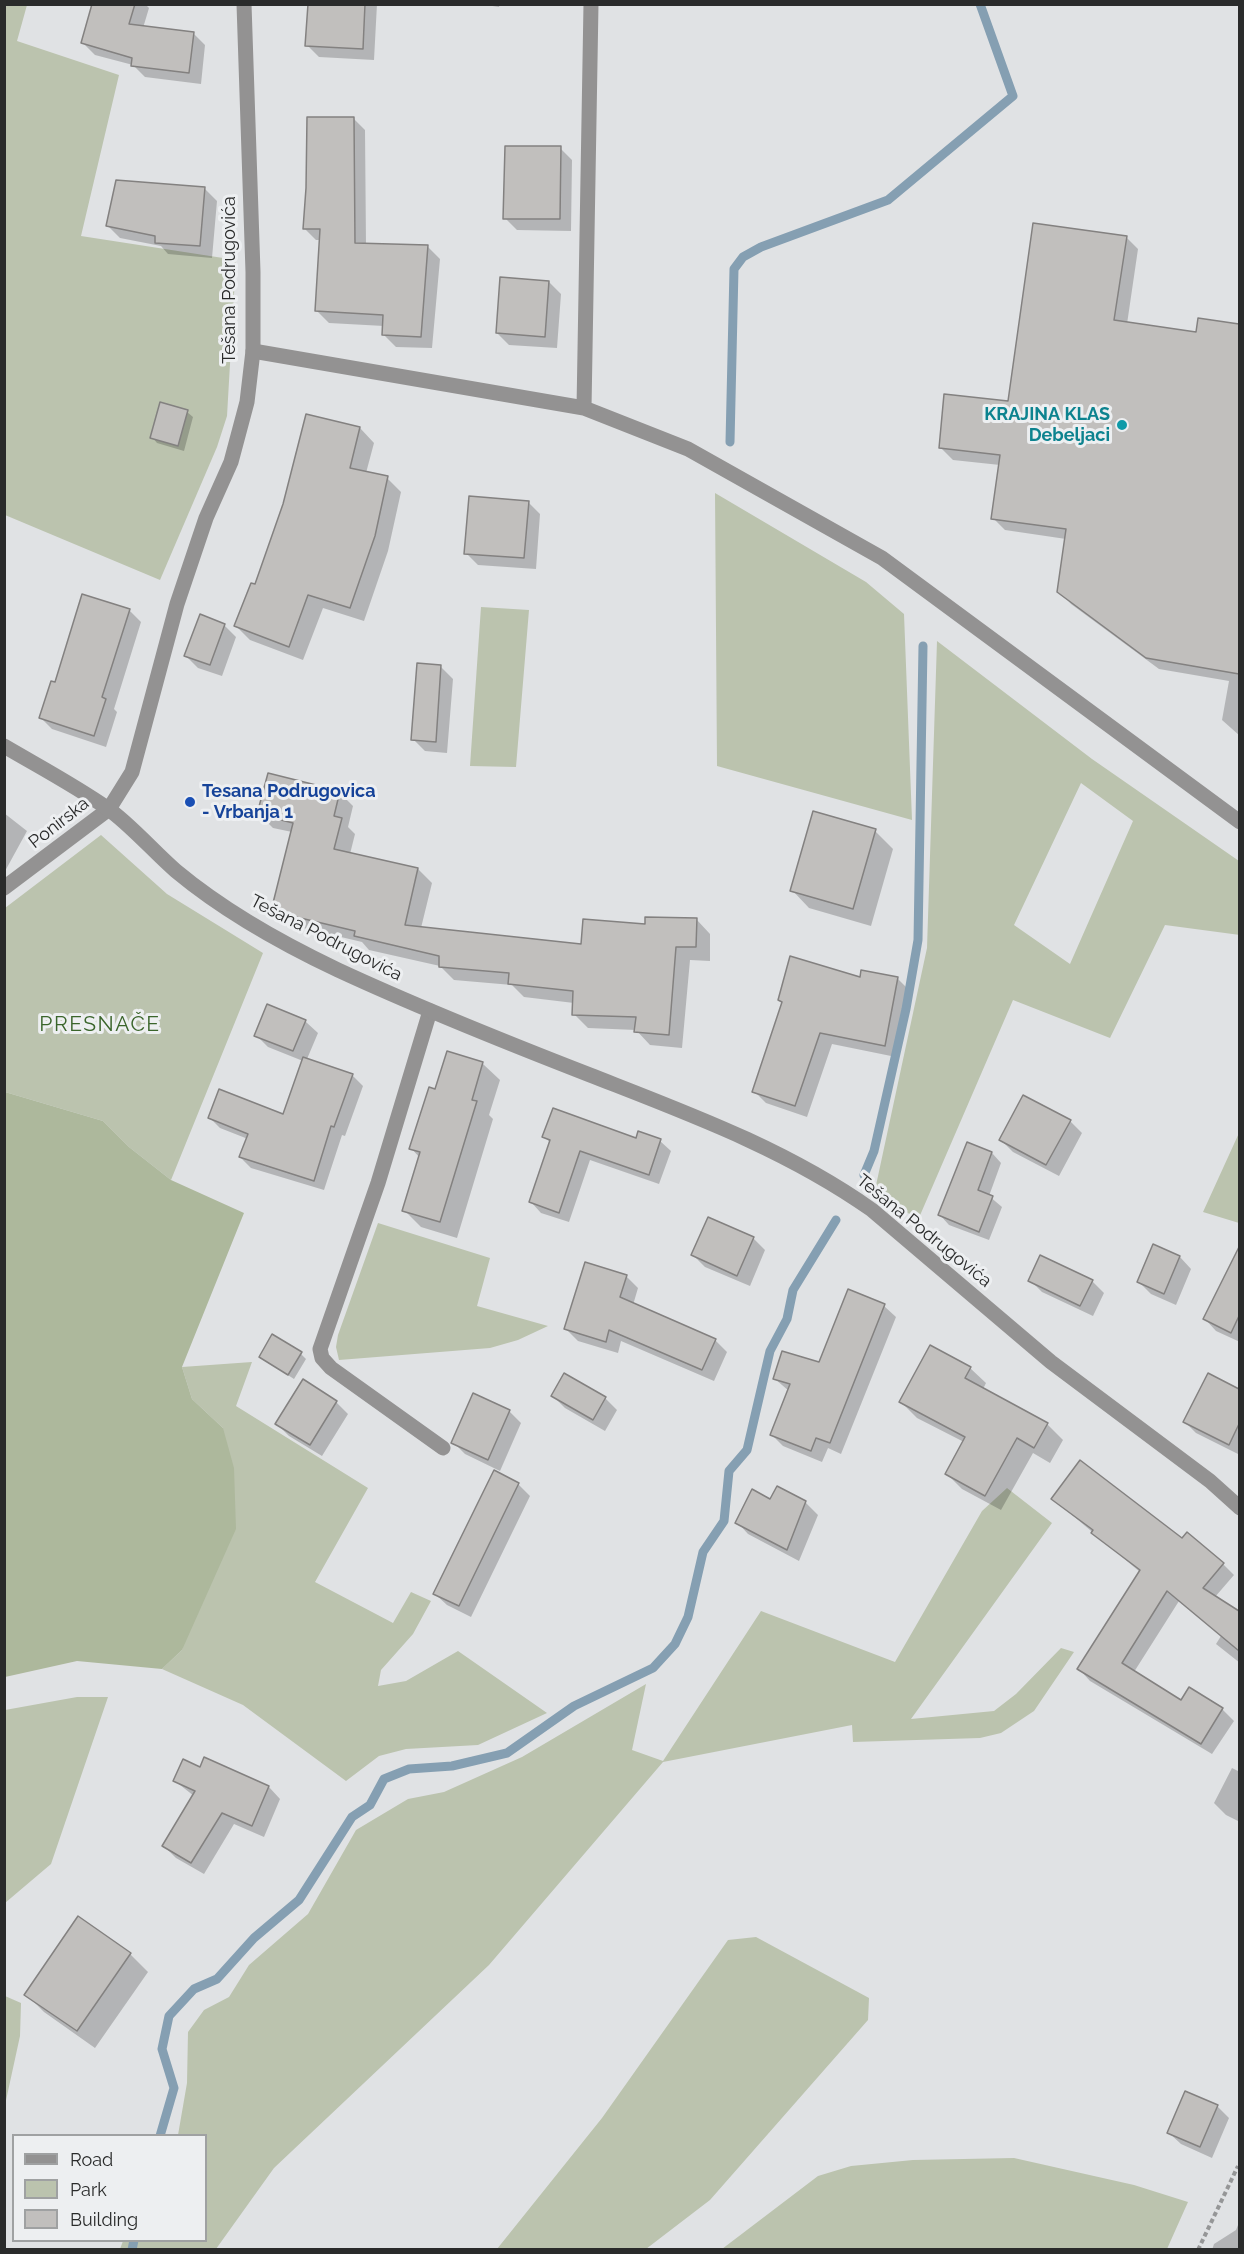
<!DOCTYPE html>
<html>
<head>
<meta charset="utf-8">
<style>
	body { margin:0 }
	#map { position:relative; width:1244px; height:2254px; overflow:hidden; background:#e0e2e4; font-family:Raleway,sans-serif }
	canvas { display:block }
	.frame { position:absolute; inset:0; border:6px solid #2a2b2b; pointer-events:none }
	.legend { position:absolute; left:12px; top:2134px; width:195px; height:108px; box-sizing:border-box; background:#edeff1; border:2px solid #9fa1a2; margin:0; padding:8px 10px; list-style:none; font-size:18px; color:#2a2b2b }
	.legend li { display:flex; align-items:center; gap:12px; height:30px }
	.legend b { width:30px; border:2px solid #9fa1a2 }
</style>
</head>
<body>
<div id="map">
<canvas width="1244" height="2254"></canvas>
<div class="frame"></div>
<ul class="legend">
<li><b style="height:8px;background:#939292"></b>Road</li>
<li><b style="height:16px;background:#bbc3ae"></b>Park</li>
<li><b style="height:16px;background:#c1bfbd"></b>Building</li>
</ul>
</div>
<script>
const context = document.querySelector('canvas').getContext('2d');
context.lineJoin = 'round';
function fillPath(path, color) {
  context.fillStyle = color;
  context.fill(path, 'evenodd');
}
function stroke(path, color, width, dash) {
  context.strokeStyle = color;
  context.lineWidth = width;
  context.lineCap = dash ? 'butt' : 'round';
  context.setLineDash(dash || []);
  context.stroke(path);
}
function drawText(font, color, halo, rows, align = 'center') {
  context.font = font + ' Raleway,sans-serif';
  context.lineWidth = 6;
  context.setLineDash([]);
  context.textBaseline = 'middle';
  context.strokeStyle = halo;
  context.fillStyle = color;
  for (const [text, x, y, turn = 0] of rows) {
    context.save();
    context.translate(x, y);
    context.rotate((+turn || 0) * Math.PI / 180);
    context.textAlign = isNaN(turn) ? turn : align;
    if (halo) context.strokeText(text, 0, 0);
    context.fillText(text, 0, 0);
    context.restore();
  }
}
const green = new Path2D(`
	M4,5H27L17,41L119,75L81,236L236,260L227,416L217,447L160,580L5,515Z
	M715,493L866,582L904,614L912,820L717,766Z
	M481,607L529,610L516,767L470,766Z
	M937,641L1092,759L1239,861L1240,935L1165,925L1110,1038L1013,1000L918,1220L875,1190L927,948ZM1081,783L1133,821L1070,964L1014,925Z
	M101,835L167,894L263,953L171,1180L129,1147L103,1121L5,1092V908Z
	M1239,1133L1240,1223H1239L1203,1212Z
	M378,1223L490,1258L477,1306L548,1326L518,1340L490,1348L339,1360L336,1347L338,1335Z
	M252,1362L236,1406L368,1488L315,1582L393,1623L411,1592L431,1601L413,1634L381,1670L378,1686L406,1681L458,1651L547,1713L478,1745L406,1749L379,1756L346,1781L243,1705L162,1669L182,1650L223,1428L192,1399L182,1367Z
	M1007,1488L1052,1523L911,1719L994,1711L1016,1694L1061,1648L1074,1652L1034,1711L1001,1733L980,1738L853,1742L852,1725L663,1762L489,1965L274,2168L216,2249H120L123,2241L206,2240V2136L178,2135L187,2083L188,2032L204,2010L229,1997L249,1965L308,1914L356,1830L408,1799L444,1792L522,1757L646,1684L632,1750L663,1761L761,1611L895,1662L982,1511Z
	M77,1697H108L51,1864L5,1903V1710Z
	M756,1937L869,1998L868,2020L710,2200L646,2249H497L602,2118L728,1940Z
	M5,1996L21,2003L20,2036L5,2105Z
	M1014,2158L1134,2185L1188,2202L1167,2249H722L818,2176L851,2166L913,2160Z`);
const forest = new Path2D(`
	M5,1092L103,1121L129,1147L171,1180L244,1213L182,1367L192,1399L223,1428L234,1468L236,1529L182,1650L162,1669L77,1661L5,1677Z`);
const shadow = new Path2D(`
	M94,4H145L149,8L143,28L193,33L205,45L201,84L145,77L133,65L95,55L83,43Z
	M309,4H377L374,60L319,57L307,45Z
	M479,4H500L499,7Z
	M353,118L365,130L366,245L428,247L440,259L432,348L396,347L384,335V326L329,323L317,311L321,240H316L304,228Z
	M560,148L572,160L571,231L517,230L505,218Z
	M205,189L217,201L212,258L168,254L161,246L120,238L108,226Z
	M1126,237L1138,249L1127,324L1197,334L1199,320L1240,326V736L1222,720L1229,681L1159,669L1071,604L1059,591L1066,539L1005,530L993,518L1000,465L953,460L941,448L1009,402Z
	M549,282L561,294L557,348L509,345L497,333Z
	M187,412L193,417L184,451L157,443L152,437Z
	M307,415L360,428L374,443L366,473L387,478L401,492L388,551L364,621L323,608L303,660L250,640L236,626L256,586L284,504Z
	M528,502L540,514L536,569L478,565L466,553Z
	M129,610L141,622L114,709L117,712L106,747L52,729L40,717L56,684Z
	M224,625L236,637L222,676L198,668L186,656Z
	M441,667L453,679L447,753L425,751L413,739Z
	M339,792L353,806L348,827L355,834L350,854L418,869L432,883L421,928L583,946L646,926L697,920L710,934V961L690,960L682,1048L650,1045L636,1030L588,1028L574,1014V1003L524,997L512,985L454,980L440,966L369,950L362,942L286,924L273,910L292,832L273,828L259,814Z
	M4,813L27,831L4,873Z
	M875,831L893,849L871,926L809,908L792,890Z
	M897,978L909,990L896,1057L832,1044L807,1117L766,1103L754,1091L783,1004L779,1000L861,979Z
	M268,1006L306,1022L318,1033L307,1059L352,1075L363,1086L345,1136L342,1135L324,1190L251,1168L240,1157L248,1139L220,1128L210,1118L284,1116L303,1061L268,1047L256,1035Z
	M448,1053L483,1064L500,1080L489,1115L493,1119L457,1238L421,1227L404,1210L420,1158L411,1148L436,1091Z
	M1070,1121L1082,1133L1059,1176L1013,1152L1001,1140Z
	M544,1137L660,1141L671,1151L659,1184L590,1160L569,1222L541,1213L531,1202L551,1143Z
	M992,1153L1001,1163L989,1196L1002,1207L989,1240L949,1225L940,1215Z
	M753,1238L765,1250L750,1286L705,1267L693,1255Z
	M1239,1251L1240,1342L1216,1331L1205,1319Z
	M1180,1257L1191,1269L1176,1305L1151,1294L1139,1282Z
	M626,1276L638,1288L633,1305L715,1340L727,1352L714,1381L621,1341L618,1353L578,1341L566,1329Z
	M1030,1280L1092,1281L1104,1293L1093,1316L1042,1292Z
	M849,1291L884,1306L896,1317L841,1454L828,1448L822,1462L783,1446L771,1434L789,1391L775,1379L820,1364Z
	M301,1354L306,1359L294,1379L260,1357Z
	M970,1368L986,1383L983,1389L1047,1424L1063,1440L1050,1463L1033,1453L1001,1510L962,1489L947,1474L964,1442L917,1418L901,1402Z
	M1208,1375L1240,1390V1455L1196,1433L1185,1422Z
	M553,1396L605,1398L617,1410L605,1431L565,1408Z
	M336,1402L348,1414L322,1456L289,1436L277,1424Z
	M509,1411L521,1423L500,1471L465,1454L453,1442Z
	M518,1484L530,1496L471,1617L447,1605L435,1594Z
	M778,1488L806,1503L818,1515L799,1561L748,1534L737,1522L771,1501Z
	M1053,1499L1183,1540L1223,1564L1234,1575L1215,1597L1240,1613V1663L1216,1644L1221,1636L1179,1601L1134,1672L1182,1702L1222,1709L1234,1721L1212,1754L1090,1681L1079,1669L1140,1572Z
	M205,1759L269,1787L280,1799L264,1837L234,1824L204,1874L176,1858L164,1846L194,1796L175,1781L201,1769Z
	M1232,1768L1240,1772V1822L1226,1815L1214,1803Z
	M78,1918L130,1954L148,1972L95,2048L44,2012L26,1994Z
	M1217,2106L1229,2118L1212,2158L1181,2144L1169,2133Z
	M1240,2220V2250H1212L1214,2244L1236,2230Z`);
const stream = new Path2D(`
	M730,442L734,269L743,257L761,247L888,200L1013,96L980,4
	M864,1175L874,1151L906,1009L918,940L923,646
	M160,2136L174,2088L162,2049L169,2016L194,1989L217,1979L254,1938L299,1900L352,1817L370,1805L384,1779L409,1769L452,1766L507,1753L574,1706L653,1668L675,1644L688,1617L703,1552L724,1521L729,1471L747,1450L770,1351L787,1319L793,1290L836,1220
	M132,2250L134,2240`);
const building = new Path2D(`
	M92,4H135L129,24L194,32L189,73L131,66L132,58L81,43Z
	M308,4H365L363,49L305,46Z
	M307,117H354L355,243L428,245L421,337L382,335L383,315L315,311L320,229H303L306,188Z
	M505,146H561L560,219H503Z
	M116,180L205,187L200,246L155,243V236L106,226Z
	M1033,223L1127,236L1114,320L1196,332L1198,318L1239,324V674L1146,658L1057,592L1066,529L991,519L1000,455L939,448L944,394L1008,401Z
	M500,277L549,281L545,337L496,333Z
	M160,402L188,410L178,446L150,438Z
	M306,414L360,427L350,468L388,476L375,536L350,608L308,595L289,647L234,626L251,583L255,584L283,504Z
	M469,496L529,501L524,558L464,554Z
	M82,594L130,609L102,697L106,699L94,736L39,718L51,681L55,682Z
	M200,614L225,624L210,665L184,656Z
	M417,663L441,665L436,742L411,740Z
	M268,773L340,791L334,816L342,818L334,849L418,868L405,925L581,944L583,919L645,924V917L697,918L696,947H676L669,1035L634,1032L636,1017L572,1015L573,991L508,984L509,973L439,967V956L354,936L355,931L271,911L293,823L257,814Z
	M813,811L876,829L853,909L790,891Z
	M790,956L860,977L861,970L898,977L885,1046L820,1033L795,1106L752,1092L782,1002L778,1000Z
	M267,1004L306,1020L293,1051L254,1036Z
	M447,1051L483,1062L472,1100L477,1101L440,1222L402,1211L420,1152L409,1149L429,1087L435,1089Z
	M303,1057L353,1074L334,1127L331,1126L314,1181L239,1157L248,1134L208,1118L219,1089L283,1114Z
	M1023,1095L1071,1120L1046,1165L999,1140Z
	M553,1108L636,1138L638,1131L661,1139L649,1175L580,1151L559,1213L529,1202L550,1140L542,1137Z
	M967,1142L992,1152L978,1190L993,1196L979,1232L938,1215Z
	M708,1217L754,1237L737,1276L691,1255Z
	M1153,1244L1180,1256L1164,1294L1137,1282Z
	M1239,1247V1316L1231,1333L1203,1319Z
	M1040,1255L1093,1280L1080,1306L1028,1281Z
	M585,1262L627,1275L620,1297L716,1339L702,1370L609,1330L606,1342L564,1329Z
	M848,1289L885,1304L830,1443L816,1438L811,1451L770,1435L790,1384L773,1379L782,1351L819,1362Z
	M272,1334L302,1352L288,1375L259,1357Z
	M930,1345L971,1367L965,1378L1048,1423L1034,1448L1017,1438L985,1496L945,1474L965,1437L899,1402Z
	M564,1373L606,1397L593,1420L551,1396Z
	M1208,1373L1239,1389V1424L1229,1445L1183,1422Z
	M303,1379L337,1401L310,1445L275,1424Z
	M473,1393L510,1410L488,1460L451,1443Z
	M1080,1460L1182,1538L1187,1532L1224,1563L1203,1588L1239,1611V1651L1167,1591L1122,1663L1181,1700L1189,1687L1223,1708L1201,1744L1077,1669L1140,1570L1091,1533L1093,1530L1051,1499Z
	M494,1470L519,1483L459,1606L433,1594Z
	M777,1486L806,1501L787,1550L735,1523L752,1489L770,1499Z
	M204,1757L269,1786L252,1826L222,1813L191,1863L162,1846L195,1791L173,1781L183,1759L200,1767Z
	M78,1916L131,1953L77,2031L24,1995Z
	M1185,2091L1218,2105L1200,2147L1167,2133Z`);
const path = new Path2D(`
	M1198,2250L1238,2166`);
const minor = new Path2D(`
	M253,351L584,408L688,449L882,558L1240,822
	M584,408L591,4
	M4,888L109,809
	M430,1011L378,1183L320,1349L322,1358L331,1368L443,1448`);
const tertiary = new Path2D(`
	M4,746C38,766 74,785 107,808C130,824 154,852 176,871C224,911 281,943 338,970C420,1008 505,1042 590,1075C687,1113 786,1149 872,1210L1051,1362L1210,1481L1240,1508
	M109,809L132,772L177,604L206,518L231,462L247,402L253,351V272L244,4`);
const markers = [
	[1122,425,6,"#0f9aa8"],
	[190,802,6,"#1a4fb4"]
];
const streetNames = [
	["Tešana Podrugovića",230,280,-90],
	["Ponirska",59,823,-38],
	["Tešana Podrugovića",326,938,27],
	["Tešana Podrugovića",924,1231,39]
];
const cultureNames = [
	["KRAJINA KLAS",1110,415],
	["Debeljaci",1110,436]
];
const transitNames = [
	["Tesana Podrugovica",202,792],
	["- Vrbanja 1",202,813]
];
const quarterNames = [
	["PRESNAČE",100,1025]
];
fillPath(green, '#bbc3ae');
fillPath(forest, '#adb89c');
fillPath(shadow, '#0003');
stroke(stream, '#859fb2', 9);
fillPath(building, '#c1bfbd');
stroke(building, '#838180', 1.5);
stroke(path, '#959697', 4, [4.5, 3]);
stroke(minor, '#939292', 15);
stroke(tertiary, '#939292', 15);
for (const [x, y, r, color] of markers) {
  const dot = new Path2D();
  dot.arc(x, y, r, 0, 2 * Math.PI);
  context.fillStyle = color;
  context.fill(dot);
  stroke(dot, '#edeff1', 2);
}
drawText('18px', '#2a2b2b', '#edeff1', streetNames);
drawText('bold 18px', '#0d838f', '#edeff1', cultureNames, 'right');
drawText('bold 18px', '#164399', '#edeff1', transitNames, 'left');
context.letterSpacing = '1.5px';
drawText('21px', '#3a652b', '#edeff1', quarterNames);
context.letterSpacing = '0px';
</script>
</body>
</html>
